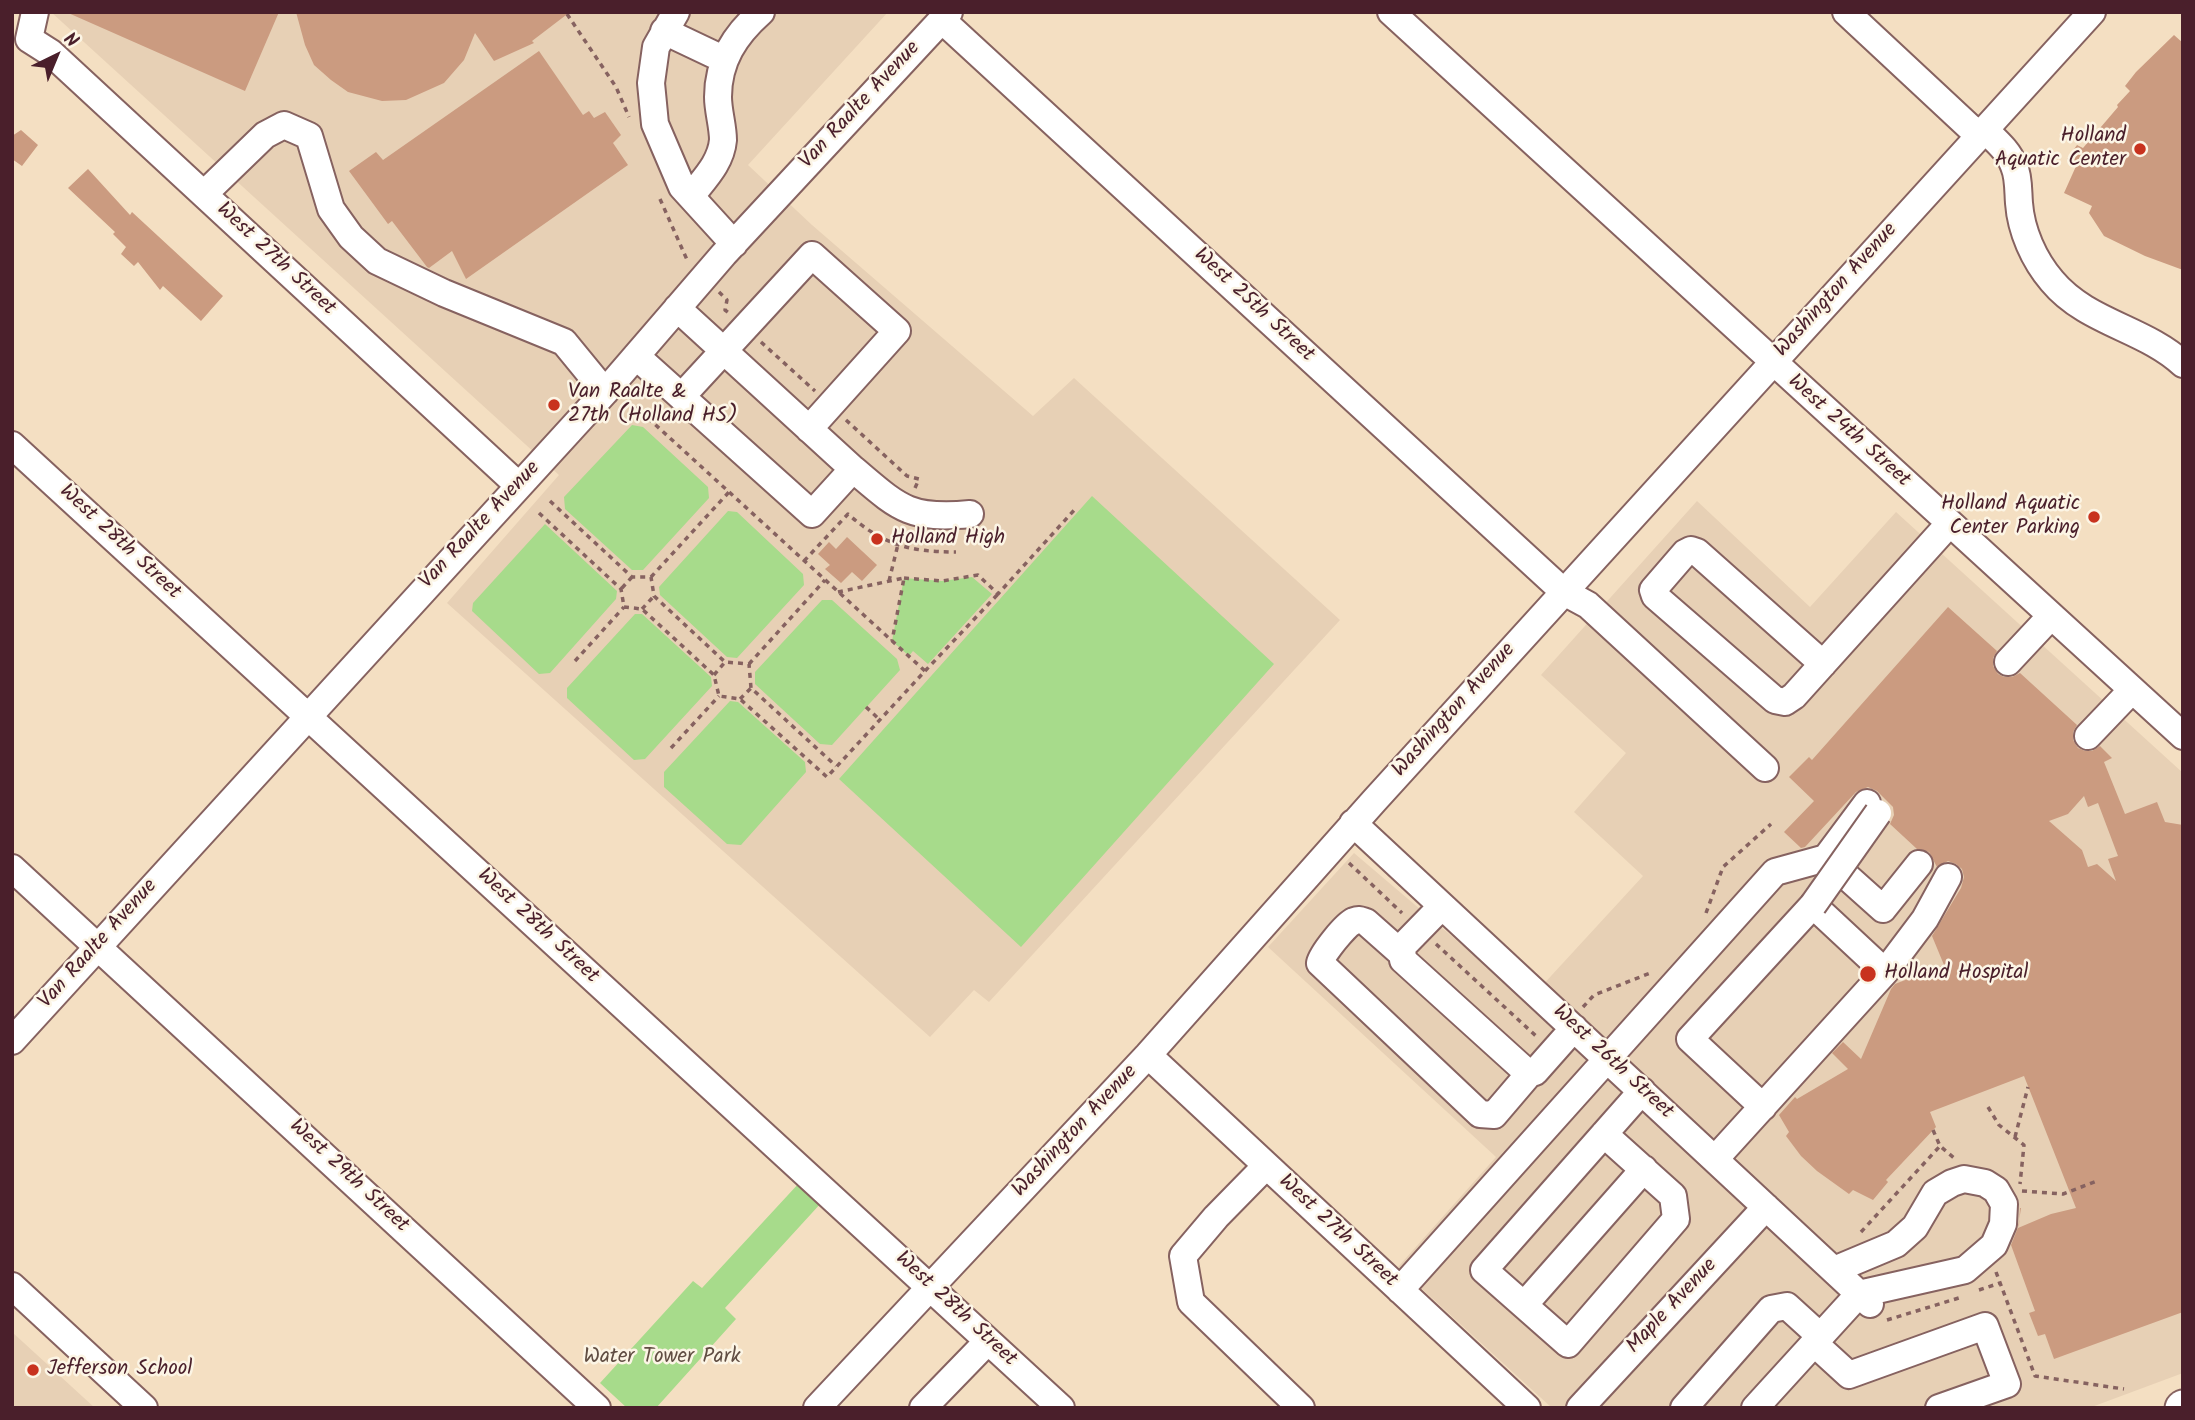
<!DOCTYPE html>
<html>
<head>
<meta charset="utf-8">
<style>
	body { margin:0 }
	#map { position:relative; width:2195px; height:1420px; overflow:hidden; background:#f4dfc2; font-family:Kalam,sans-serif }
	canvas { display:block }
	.frame { position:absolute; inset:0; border:14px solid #4a1f2b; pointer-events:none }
	.north { position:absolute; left:21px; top:21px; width:70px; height:70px; -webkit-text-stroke:5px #fcf5e5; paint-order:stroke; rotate:43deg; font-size:19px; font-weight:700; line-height:28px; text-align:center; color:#4a1f2b }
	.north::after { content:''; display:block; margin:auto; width:24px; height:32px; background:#4a1f2b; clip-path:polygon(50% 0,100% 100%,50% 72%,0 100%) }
</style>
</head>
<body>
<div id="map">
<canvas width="2195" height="1420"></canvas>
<div class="frame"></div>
<div class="north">N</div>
</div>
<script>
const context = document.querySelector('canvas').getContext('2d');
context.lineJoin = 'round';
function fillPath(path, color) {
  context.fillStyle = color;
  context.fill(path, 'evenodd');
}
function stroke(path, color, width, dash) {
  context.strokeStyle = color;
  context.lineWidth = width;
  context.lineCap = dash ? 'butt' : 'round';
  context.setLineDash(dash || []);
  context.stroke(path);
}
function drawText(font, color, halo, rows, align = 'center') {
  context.font = font + ' Kalam,sans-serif';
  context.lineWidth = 5;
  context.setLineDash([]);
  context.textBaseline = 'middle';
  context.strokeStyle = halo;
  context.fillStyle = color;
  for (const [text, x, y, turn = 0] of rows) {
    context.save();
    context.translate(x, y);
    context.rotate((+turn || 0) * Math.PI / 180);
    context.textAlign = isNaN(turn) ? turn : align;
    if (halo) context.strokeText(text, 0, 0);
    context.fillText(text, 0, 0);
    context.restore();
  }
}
const built = new Path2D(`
	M51,12H888L748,165L812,225L1033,416L1074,378L1340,620L989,1002L974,990L930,1037L447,603L559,475Z
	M1697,501L1810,607L1896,512L2183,773V1373L2089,1408H1552L1398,1267L1496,1157L1268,947L1354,853L1528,1001L1643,876L1574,812L1626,753L1541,675Z
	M12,1332L95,1408H12Z`);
const green = new Path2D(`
	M632,425L643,427L708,487L709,498L643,570H632L565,509L564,497Z
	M1092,496L1274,664L1021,947L839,779Z
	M728,511L737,512L803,574L804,585L737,658L727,657L660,595L659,587Z
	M545,524L617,591L616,599L550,673L539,674L472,611L473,603Z
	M972,577L992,594L928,664L913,651L909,656L892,641L904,578L942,581Z
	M822,600H832L897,659L900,670L832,745L820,744L755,684V672Z
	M635,614H642L711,677L712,686L645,759L634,760L567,698V688Z
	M730,701L738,702L805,762L806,772L741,845L727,844L664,787V772Z
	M800,1182L822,1202L725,1308L736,1319L656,1408H627L600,1383L693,1281L702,1288Z`);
const building = new Path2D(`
	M66,12H279L245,91Z
	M296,12H570L532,41L534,43L494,61L475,33L464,60L444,83L406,100L382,101L348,92L331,80L314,65L305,45Z
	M2174,35L2183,43V270L2145,256L2104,236L2089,213L2092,206L2064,193L2077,164L2067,159L2077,145L2083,148L2118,107L2117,105L2130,91L2125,86L2136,72Z
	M539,51L583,115L589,111L594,118L605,112L621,135L613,143L628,165L466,279L452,251L429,268L427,267L392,221L388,224L349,171L376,152L383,160Z
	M21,130L38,145L22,166L12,159V136Z
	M88,169L130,215L132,212L223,296L201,321L163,286L160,290L138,262L134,266L121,254L126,247L113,234L115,232L68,188Z
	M847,537L877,565L862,581L852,572L841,583L825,569L830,565L818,554L829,542L836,549Z
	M1948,607L1997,651L1993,658V666L1998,674L2004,677H2012L2020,673L2077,725L2073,732V740L2078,748L2085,751H2092L2100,746L2112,758L2104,762L2125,814L2157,802L2165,822L2183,825V1312L2054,1359L2045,1334L2038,1336L2029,1313L2035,1311L2011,1245L2019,1225L2020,1208H2021L2018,1228L2051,1214L2076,1208L2024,1076L1930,1112L1936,1127L1886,1180L1888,1182L1873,1200L1853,1190L1849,1194L1817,1171L1801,1156L1786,1136L1789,1132L1779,1115L1795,1097L1797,1099L1848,1069L1832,1053L1843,1042L1861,1059L1891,989L1895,984L1944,965L1932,936L1961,888L1964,877L1962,869L1956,864L1948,861L1937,867L1929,852L1917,849L1890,824L1894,815L1893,807L1877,791L1868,787L1856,792L1805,847L1801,848L1784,832L1814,801L1789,777L1809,757L1812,760ZM2084,796L2088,807L2098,803L2118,856L2108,859L2116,881L2097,864L2088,867L2082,850L2049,821L2068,814Z`);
const path = new Path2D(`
	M567,14L616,87L629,117
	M660,199L688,262
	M719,292L727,300L725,310L729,313
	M761,342L815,391
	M846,420L907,476L919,479L915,488
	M550,501L632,577H651L654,596L725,662L749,664L751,688L836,766
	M539,513L621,589L624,607L642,609L714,675L719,696L740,699L827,777L925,671L636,407
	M804,561L848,514C883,545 910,552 956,552
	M651,577L729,492
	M904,578L942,581L978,575L998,594L1077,507
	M889,581L901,532
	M622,588L632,577
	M838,592L904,578L892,641
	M642,609L654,596
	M575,661L624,607
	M749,664L825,580
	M925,671L998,594
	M714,675L725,662
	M740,699L751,688
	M866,707L880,720
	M671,748L719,696
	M1349,863L1402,913
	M1706,913L1723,867L1771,824
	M1436,944L1536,1036
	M1583,1007L1594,995L1653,972
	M1988,1107L1999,1125L2024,1145L2020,1184
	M1933,1130L1940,1146L1954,1158
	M2015,1137L2028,1087
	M2022,1191L2063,1194L2097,1181
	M1861,1232L1940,1146
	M1996,1272L2035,1376L2124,1389
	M1979,1290L2000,1283
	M1887,1320L1962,1297`);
const minor = new Path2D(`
	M676,12L656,47L651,83L655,124L682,187L734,244
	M1391,12L2183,736
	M1846,12L1978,135
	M942,20L1564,592L1588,605L1765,768
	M664,31L723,59
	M29,39L51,53L518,485
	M29,39L35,12
	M1984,129C1995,140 2009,151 2014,166C2019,177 2018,192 2019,203C2021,231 2034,260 2052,281C2087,323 2144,328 2183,364
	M204,194L265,135L284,125L309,136L331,209L351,237L377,261L444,293L564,342L605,392
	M691,196C704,179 721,163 723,140C723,126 718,111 718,97C718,61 735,35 761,12
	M636,356L812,514L853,469L677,308
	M682,396L812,255L897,331L809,429
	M12,445L1061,1408
	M853,469C898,507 908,520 970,514
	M2008,662L2051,616
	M1823,664L1697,552L1691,550L1685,553L1653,590L1655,596L1775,700L1785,702L1794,696L1949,524
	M2088,736L2132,690
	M1353,823L1870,1304
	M1826,858L1867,803
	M12,868L597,1408
	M1442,906L1402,947L1403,960L1529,1074L1535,1072L1574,1028
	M1401,953L1366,922C1360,920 1359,919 1354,921C1345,925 1322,954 1320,963L1480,1114L1494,1115L1529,1074
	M1885,972L1925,919L1948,877
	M12,1041L605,392L724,254L949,12
	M1148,1055L1527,1408
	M1604,1134L1673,1196L1676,1219L1568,1344L1484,1270L1642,1091
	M1715,1159L1885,972L1813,905L1690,1039L1763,1107
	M1265,1167L1216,1217L1183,1256L1191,1302L1301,1408
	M12,1286L144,1408
	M1400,1290L1775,872L1826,858L1883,909L1919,864
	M1524,1305L1644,1169
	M1814,1343L1849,1375L1985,1326L2007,1384L1939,1408
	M817,1408L1148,1055L1374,801L2092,12
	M923,1408L988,1341
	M1580,1408L1766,1207
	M1684,1408L1771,1309L1787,1306L1820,1336
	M1755,1408L1859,1294L1965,1270L1994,1245L2003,1224L2004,1204L1996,1190L1985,1183L1964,1179L1952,1183L1935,1193L1915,1227L1896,1244L1834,1270`);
const major = new Path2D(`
	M2182,1408L2183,1407`);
const minorBridge = new Path2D(`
	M1813,905L1878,813`);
const markers = [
	[2140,149,7,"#c8321e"],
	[554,405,7,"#c8321e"],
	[2094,517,7,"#c8321e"],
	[877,539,7,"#c8321e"],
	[1868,974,9,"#c8321e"],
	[33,1370,7,"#c8321e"]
];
const streetNames = [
	["Van Raalte Avenue",861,106,-47],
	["West 27th Street",275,260,43],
	["Washington Avenue",1837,291,-48],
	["West 25th Street",1253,306,43],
	["West 24th Street",1848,432,42],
	["Van Raalte Avenue",481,526,-47],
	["West 28th Street",119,543,43],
	["Washington Avenue",1455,711,-48],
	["West 28th Street",537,927,43],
	["Van Raalte Avenue",99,945,-48],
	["West 26th Street",1612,1063,43],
	["Washington Avenue",1076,1132,-47],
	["West 29th Street",348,1177,43],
	["West 27th Street",1337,1232,43],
	["Maple Avenue",1673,1307,-47],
	["West 28th Street",955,1310,43]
];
const poiNames = [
	["Holland",2126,137,"right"],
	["Aquatic Center",2126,161,"right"],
	["Van Raalte &",568,393],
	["27th (Holland HS)",568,417],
	["Holland Aquatic",2080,505,"right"],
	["Center Parking",2080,529,"right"],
	["Holland High",891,539],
	["Holland Hospital",1884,974],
	["Jefferson School",47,1370]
];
const parkNames = [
	["Water Tower Park",662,1358]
];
fillPath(built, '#e7d0b5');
fillPath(green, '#a7db8b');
fillPath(building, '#cb9b80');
stroke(minor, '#866260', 30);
stroke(major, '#866260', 37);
stroke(path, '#866260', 3.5, [5, 5]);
stroke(minor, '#fff', 26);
stroke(major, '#fff', 33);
stroke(minorBridge, '#866260', 30, []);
stroke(minorBridge, '#fff', 26);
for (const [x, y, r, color] of markers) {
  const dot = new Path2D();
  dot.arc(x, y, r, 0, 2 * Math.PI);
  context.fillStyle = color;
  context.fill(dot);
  stroke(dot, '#fcf5e5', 2.5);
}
drawText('21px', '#4a1f2b', '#fcf5e5', streetNames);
drawText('21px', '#4a1f2b', '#fcf5e5', poiNames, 'left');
drawText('21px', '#614e43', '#fcf5e5', parkNames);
</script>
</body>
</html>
